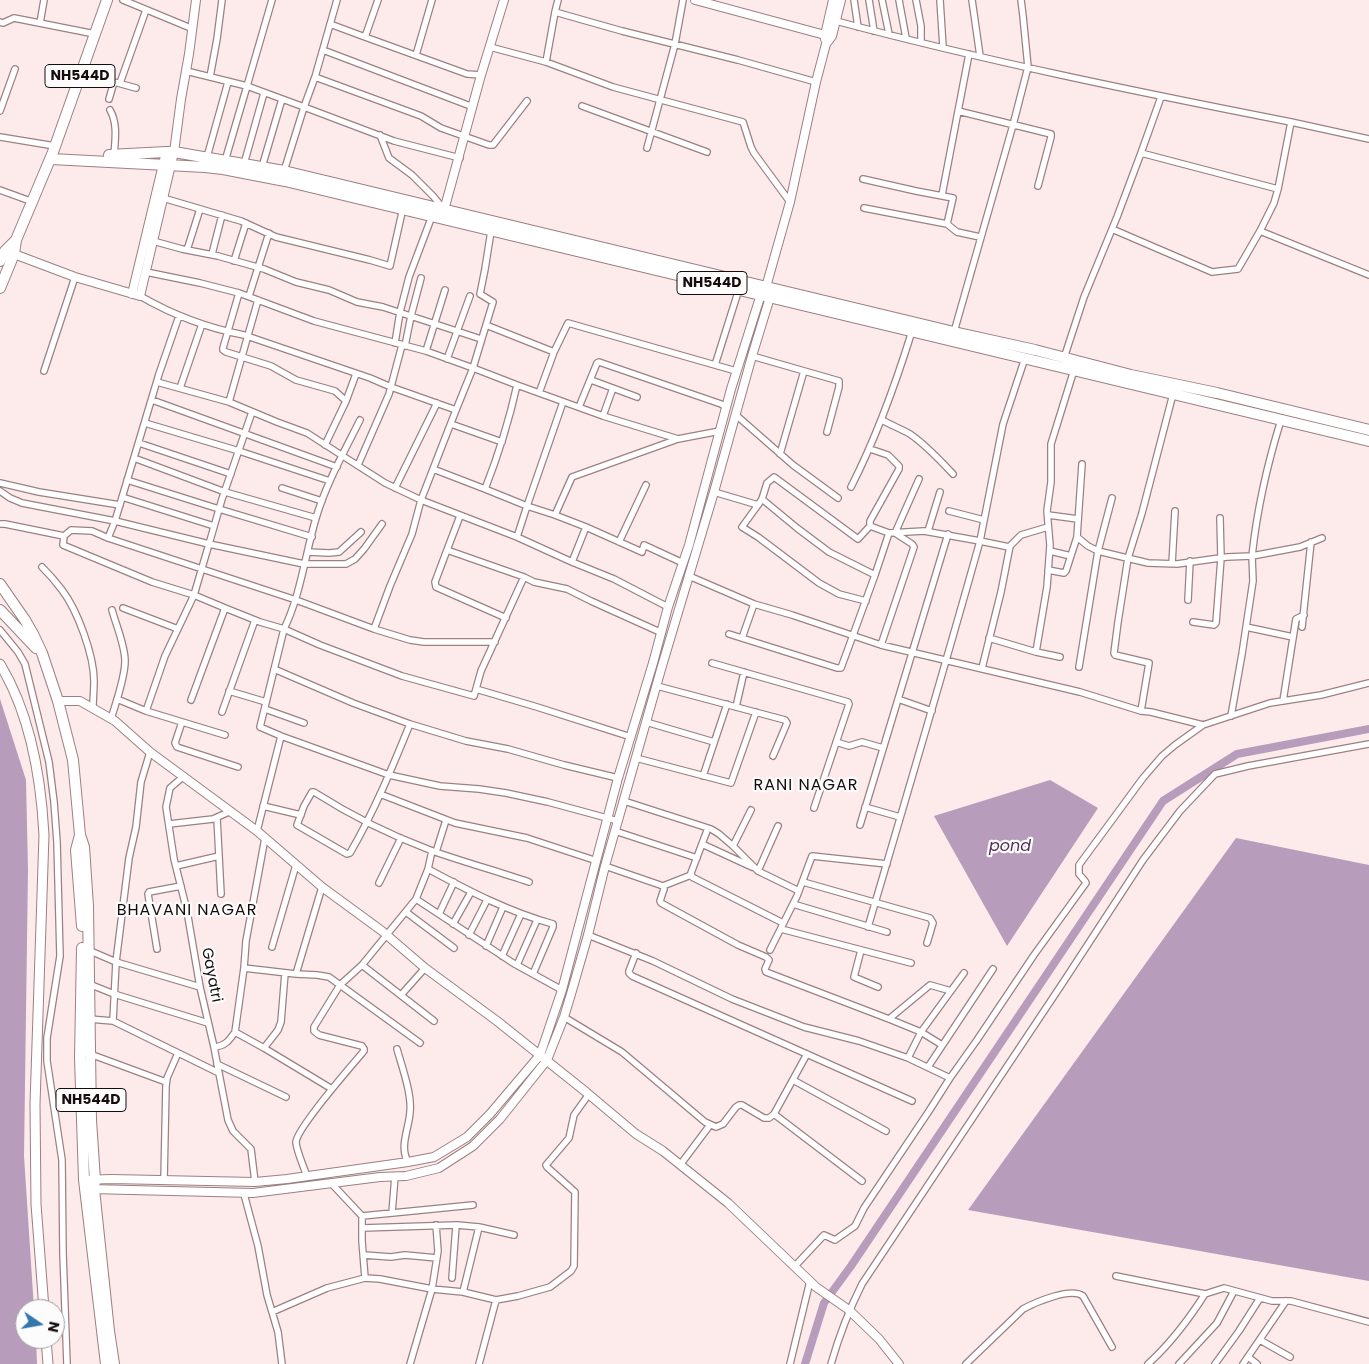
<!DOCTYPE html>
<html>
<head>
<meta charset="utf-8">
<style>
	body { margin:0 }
	#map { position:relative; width:1369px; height:1364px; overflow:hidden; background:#fdeaeb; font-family:Poppins,sans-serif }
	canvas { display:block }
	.north { position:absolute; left:15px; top:1299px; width:50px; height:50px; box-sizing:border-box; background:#fcfcfc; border:1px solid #a09c9c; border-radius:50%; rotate:102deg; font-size:14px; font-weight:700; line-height:20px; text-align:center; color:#160c0d }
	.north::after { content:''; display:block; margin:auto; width:18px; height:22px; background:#3377ad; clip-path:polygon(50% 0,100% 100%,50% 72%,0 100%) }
</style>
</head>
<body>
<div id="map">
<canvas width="1369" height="1364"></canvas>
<div class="north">N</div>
</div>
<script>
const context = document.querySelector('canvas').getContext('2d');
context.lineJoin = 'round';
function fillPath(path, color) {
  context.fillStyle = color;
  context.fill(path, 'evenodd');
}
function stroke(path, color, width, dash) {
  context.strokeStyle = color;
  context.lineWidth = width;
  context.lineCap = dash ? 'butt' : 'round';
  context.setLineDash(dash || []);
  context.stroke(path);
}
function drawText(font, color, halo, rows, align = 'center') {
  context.font = font + ' Poppins,sans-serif';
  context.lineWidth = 4.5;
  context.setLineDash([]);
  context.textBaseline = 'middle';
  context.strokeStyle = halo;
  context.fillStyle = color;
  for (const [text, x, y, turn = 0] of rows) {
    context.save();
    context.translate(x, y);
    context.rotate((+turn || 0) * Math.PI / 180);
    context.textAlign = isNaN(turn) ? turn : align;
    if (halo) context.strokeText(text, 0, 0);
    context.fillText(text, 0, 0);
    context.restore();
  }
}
const water = new Path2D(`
	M0,699L26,780L28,870L24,1156L34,1309H25V1339H36L37,1364H0Z
	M1050,780L1098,808L1007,946L934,816Z
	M1236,838L1369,865V1281L968,1210Z`);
const canal = new Path2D(`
	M805,1364L824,1303L851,1266L1163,801L1237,754L1369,729`);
const minor = new Path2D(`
	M123,0L193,29
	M378,0L365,37L467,74L481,75
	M558,0L555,12L622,31L738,60L816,82
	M854,0L858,27
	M869,0L874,31
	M882,0L889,34
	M899,0L906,38
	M916,0L921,26V42
	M940,0L943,47
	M972,0L980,56
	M836,21C986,61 1138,92 1291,122
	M0,22L3,23L14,18L95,34
	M40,23L44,0
	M330,24L365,37
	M490,47L546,62L613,87L743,122L751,147L754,153L790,202
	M323,50L473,107
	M416,55L432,0
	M546,62L555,12
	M186,71L247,86L272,0
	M210,77L217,39L222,0
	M315,77L421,116L441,128L489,145H493L527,101
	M120,83L146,10
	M109,99L114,82L136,88
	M582,106L707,152
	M110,110C118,124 115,140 114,156
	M0,111L15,69
	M958,111L1051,134V137L1038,186
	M380,135L389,158L412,175L433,196L443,208
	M0,137L55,146
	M1369,139L1291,122L1278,189L1274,203L1260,231L1369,275
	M647,148L675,44L683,0
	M1141,153L1278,189
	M207,157L228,82
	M225,161L247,86L304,107L315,77L337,0
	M244,164L264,93
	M262,167L282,99
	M284,171L304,107L394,141L460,158
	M863,179L916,191L953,198L947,224
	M0,190L33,202
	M942,195L969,54
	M163,198L241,221L276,237L370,260L390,266L403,208
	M864,208L947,224L957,232L980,237
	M1112,229L1212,272L1238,269L1260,231
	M153,241L182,249L218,256L264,269L296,282L329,290L357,302L383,307L481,339
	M187,250L200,209
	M212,254L222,215
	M234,261L246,223
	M146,272L200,283L239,293
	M140,296C173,315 207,328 244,335L370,378L391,387L456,410L473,368L426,351L314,321L239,293L223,348V350L226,352L271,366L296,380L335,391L346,401L325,445
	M249,296L269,233
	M258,300L229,402L277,422L307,433L385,483L421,500L456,410
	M179,316L159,374L115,521L209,544L222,499L252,412
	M486,325L554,352
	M954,332L1013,125L1028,67L1023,16L1021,0
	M395,343L400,312L409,277L432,216
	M405,346L411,316L421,278
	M426,351L445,290
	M752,356L839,381V387L827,432
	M1064,358L1084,297L1117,217L1141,153L1161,97
	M447,359L470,296
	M715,365L739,289
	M44,371L75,277
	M591,380L637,397
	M157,382L229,402
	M517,385L603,416L678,439L720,431
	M180,388L202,324
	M539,393L554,352L568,323L736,371
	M152,400L337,467
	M346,401L356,374
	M579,407L597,363L599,362L721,404L726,407
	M736,415L793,465L838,498
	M603,416L613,388
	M360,420C344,452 326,484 316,518C305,555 301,594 284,629L320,645L402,676L474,696L481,671L524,577
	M882,420C891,425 901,429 910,434C926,445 940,460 953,474
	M145,423L239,451L330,481
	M451,424L502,442
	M139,443L231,474
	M870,449L888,455L899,466V469L870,521V526L889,533
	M780,454L804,371
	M134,458L225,492L316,518
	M358,465L389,394L402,345
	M433,469L485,489C498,456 509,421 517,385L473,368L493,302L480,294L485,269L491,231
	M127,480L219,509L312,537
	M0,483L39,492L120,505
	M851,487C877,436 895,386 912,331
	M282,488L322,501
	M395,488L437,403
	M485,489L527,506L517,537
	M0,491L10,498L22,503L115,521L108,538L92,531L71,530L64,536L5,524H0
	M714,492L758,505L762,499L797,528L829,552L875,575L841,668H837L729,634
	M122,497L214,526
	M762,499L767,483L774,477L858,539L870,526
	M758,505L742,527L758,537L819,583L839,594L866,601
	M949,511L984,520
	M555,515L527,506L563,402
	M1048,515L1078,519
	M460,516L447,550L524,577L534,582L567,589L591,601L662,633
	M586,527L642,552L644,545L683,563
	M928,531L940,492
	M64,536L63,545L152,582L194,595L209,544L304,564H346L355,559L364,549L382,524
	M1077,537L1082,464
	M108,538L296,600L374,629L390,586L412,534L421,500L517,537L572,562
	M619,542L646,485
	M1009,547L980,541L1003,424L1025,358
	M447,550L435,582L436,587L506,618
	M1050,551L1071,556
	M308,552L329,553L339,552L361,532
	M1172,564L1175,511
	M42,567C49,574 56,582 62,590C78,611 94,656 94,681C94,690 93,699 93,708
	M1048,570L1064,573L1066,571L1077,537L1088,546L1098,551L1148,563L1177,564L1227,557L1252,556C1257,510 1267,465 1281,420
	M689,576L754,604L792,615L881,645L1080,692L1141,711L1151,712L1203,725L1270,703L1321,695L1369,683
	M1188,600L1190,561
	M668,607L614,579L572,562L586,527L555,515L572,477L678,439
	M123,608L178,629
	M1193,622L1214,625L1216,623L1221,558L1220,518
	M1246,627L1293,637
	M1302,627L1311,542
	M374,629L410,640L424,642H495
	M0,630L18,652L25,664L49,762L54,802L57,842L60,956L47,1038V1061L62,1160L63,1253L67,1364
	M742,638L754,604
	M989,638L1036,652
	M881,645L914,547L912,544L895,533L919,479
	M1060,657L1036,652L1047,587L1050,545L1047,511L1051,482V444L1074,370
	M712,663L848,702L849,704L814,808
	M1079,667L1098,551L1112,498
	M982,668L1001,592L1010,546L1021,535L1048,527
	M274,669L353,703L410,724L466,741L508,749L564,765L618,778
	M657,686L785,720L787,723L773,756
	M476,689L537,707L631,737
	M229,691L266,702
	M117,699L146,711L225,735
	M898,699L932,711
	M191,700L225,608L260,622L284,629L260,727L281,736L257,831
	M1283,701L1296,619L1304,615
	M736,707L744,672
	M265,709L304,723
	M146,711L165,656L194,595L225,608
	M1141,711L1149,663L1115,655L1114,653L1118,622L1128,558L1142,513L1173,394
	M222,712L255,620
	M1231,716L1242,654L1253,581L1252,556L1300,547L1322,538
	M111,719C116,702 125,678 125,661C125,645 116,625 112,610
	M182,722L175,743L177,747L238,767
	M646,722L714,742
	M410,724C392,768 374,812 350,853L347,854L297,825L304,806L312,792H314C350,815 390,835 430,850C463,862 497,871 529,882
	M281,736L389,775L440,786L479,789L506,793L548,802L618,821
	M836,742L849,746L862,742L883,748
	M636,758L731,783L756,712
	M184,776L170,788L166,807L174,859L187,911L200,987L214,1047C225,1046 229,1041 235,1032L264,1048L278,1030L281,1022L285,973
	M703,776L727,704
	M380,794L455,823L527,838L597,861
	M624,801L711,829L719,834L733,846L758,871L799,891
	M263,806L301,815
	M865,807L900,817
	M217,818L221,894
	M169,824L213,819L231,811
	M860,825L948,534
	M708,828L691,873L692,877L783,923
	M615,831L697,858
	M702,844L752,867
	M733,846L751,810
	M436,852L446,820
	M176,866L219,856
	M605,866L663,886L664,889L660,901L661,903L738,945L766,957L769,960L765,969L766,972L889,1019L921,1032L942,1045
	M428,869C469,891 509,912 553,924V927L533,974
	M758,871L778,826
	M803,882L930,918L933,923L927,943
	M379,883L401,838
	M663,886L691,875
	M416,899L513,963L562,990
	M793,904L887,932
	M406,912L454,948
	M439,914L454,882
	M453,924L471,892
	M868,927C906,798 944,670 980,541L924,531L889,533L875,575
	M781,929L911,963
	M469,935L487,900
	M588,935L653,961L732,999L804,1027L859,1041L908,1058
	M486,946L503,907
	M272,947L296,865
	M157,949L148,894L149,892L181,886
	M88,950L116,962L200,987
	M770,950L797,896L812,856L887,864
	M861,950L854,977L878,987
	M636,953L629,971V973L632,976L912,1101
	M502,956L521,914
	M362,965L434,1021
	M517,965L537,920
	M244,968L296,974L317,975L329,977L420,1043
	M296,974L322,887
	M89,984L114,994L208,1023
	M401,995L425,968
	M564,1017L622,1052L705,1122L716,1127L723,1124L736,1107L739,1105H742L764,1118H769L774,1114L807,1054
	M89,1019L113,1021L116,962L129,858L136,827L141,782L150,752
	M889,1019L930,985L951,991
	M113,1021L219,1073
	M235,1032L244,968L246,941L265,838
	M214,1047L228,1120L233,1131L251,1149L255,1182
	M264,1048L332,1089
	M397,1049C402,1067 412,1094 410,1112C409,1129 399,1146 408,1162
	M90,1054L166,1082
	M217,1064L286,1097
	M928,1067L993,969
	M950,1078L977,1040L1034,955L1086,883L1085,881L1079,874V865L1143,778L1162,756L1175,745L1203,725
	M793,1080L886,1131
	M774,1114L862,1181
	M680,1165L710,1125
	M307,1176C304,1168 296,1149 296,1142C297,1128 352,1065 364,1051V1049L362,1046L319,1035L314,1031V1027L340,985L362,965L416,899L428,869L432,851
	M164,1180L166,1086L167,1078L178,1053
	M244,1194L258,1246L267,1295L278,1332L282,1364
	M392,1213L395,1176
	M362,1216L473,1205
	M362,1228L457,1225L479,1227L514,1235
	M364,1255L391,1257L405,1255L437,1258
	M795,1266L824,1235L835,1240L855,1226L864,1208L929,1111L950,1078L908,1058L921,1032L964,973
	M1116,1276L1205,1294
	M365,1278L380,1279L432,1289L463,1292L496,1300L518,1296L550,1287L571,1271L574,1266L575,1192L547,1167L546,1165L569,1138L574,1115L589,1094
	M452,1278L456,1226
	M463,1292L479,1227
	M272,1312L327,1288L365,1278L362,1241V1216L331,1183
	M1260,1340L1290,1357
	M1248,1357L1257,1364
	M410,1364L432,1289L438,1251L436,1225
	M479,1364L496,1300
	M790,1364L810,1281
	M831,1364C839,1336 849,1310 862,1284L1064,981L1143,860L1180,811L1215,774L1248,766L1369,744
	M966,1364L1023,1309C1036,1302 1071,1287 1083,1296L1112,1347
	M1148,1364C1170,1344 1189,1319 1205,1294L1224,1288L1272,1301H1291L1369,1322
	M1179,1364L1217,1323L1234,1291
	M1215,1364L1239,1331L1260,1298
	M1243,1364L1286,1301`);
const tertiary = new Path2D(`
	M695,0L825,35
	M825,39V35L833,0
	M443,214L481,75L504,0
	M14,254L75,277L140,296L174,152L181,99L189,54L196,0
	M766,287L790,202L816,82L826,44L832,36L841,0
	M132,294L166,152
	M58,701H80L115,721L150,752L257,831L322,887L382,931L425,968L497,1021L586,1092L636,1134L663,1151L728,1203L816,1287L849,1310L879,1339L899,1364
	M84,1180L111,1179L255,1182L287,1179L408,1162L434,1157L467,1137L490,1114L540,1055L562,990L618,778L653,663L668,607L689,545L731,389L762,291
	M90,1189L253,1193L380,1177L406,1176L439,1168L473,1146L500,1119L547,1060L564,1017L571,994L588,935L605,866L662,666L714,492L752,356L771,294`);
const secondary = new Path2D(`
	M0,664C31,715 41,777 44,835L35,1104L36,1204L44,1309
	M46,1339L48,1364`);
const trunk = new Path2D(`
	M109,155L166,152H174L284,171L954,332L1035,350L1131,375L1217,393L1369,430
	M51,159L205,167L223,169L285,181L1369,441
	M0,261L5,251L16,240
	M0,288L14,254L16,240L53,152L107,0
	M0,584L25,620L33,634L42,653L58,701L73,760L80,835L84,847L88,906L91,1120L95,1180L94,1189L109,1331L114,1364
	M0,610L36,648
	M80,835L76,850L82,926
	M82,948L80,1058L84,1180L106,1364`);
const shields = [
	[80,76,70],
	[712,283,70],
	[91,1100,70]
];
const shieldNames = [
	["NH544D",80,76],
	["NH544D",712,283],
	["NH544D",91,1100]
];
const streetNames = [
	["Gayatri",211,975,79]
];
const neighbourhoodNames = [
	["RANI NAGAR",806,786],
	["BHAVANI NAGAR",187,911]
];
const waterNames = [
	["pond",1010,847]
];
fillPath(water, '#b79cbb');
stroke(canal, '#b79cbb', 8);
stroke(minor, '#9c8082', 8);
stroke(tertiary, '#9c8082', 10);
stroke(secondary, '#9c8082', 11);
stroke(trunk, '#9c8082', 12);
stroke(minor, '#fff', 5.5);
stroke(tertiary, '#fff', 8);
stroke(secondary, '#fff', 9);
stroke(trunk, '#fff', 10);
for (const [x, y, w] of shields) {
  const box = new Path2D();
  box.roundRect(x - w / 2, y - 11.5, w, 23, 4);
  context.fillStyle = '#fcfcfc';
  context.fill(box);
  stroke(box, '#160c0d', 1);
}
drawText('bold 14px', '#160c0d', null, shieldNames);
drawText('15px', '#160c0d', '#fcfcfc', streetNames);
context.letterSpacing = '1px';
drawText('16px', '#160c0d', '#fcfcfc', neighbourhoodNames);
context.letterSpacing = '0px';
drawText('italic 16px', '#522e58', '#fcfcfc', waterNames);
</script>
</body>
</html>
